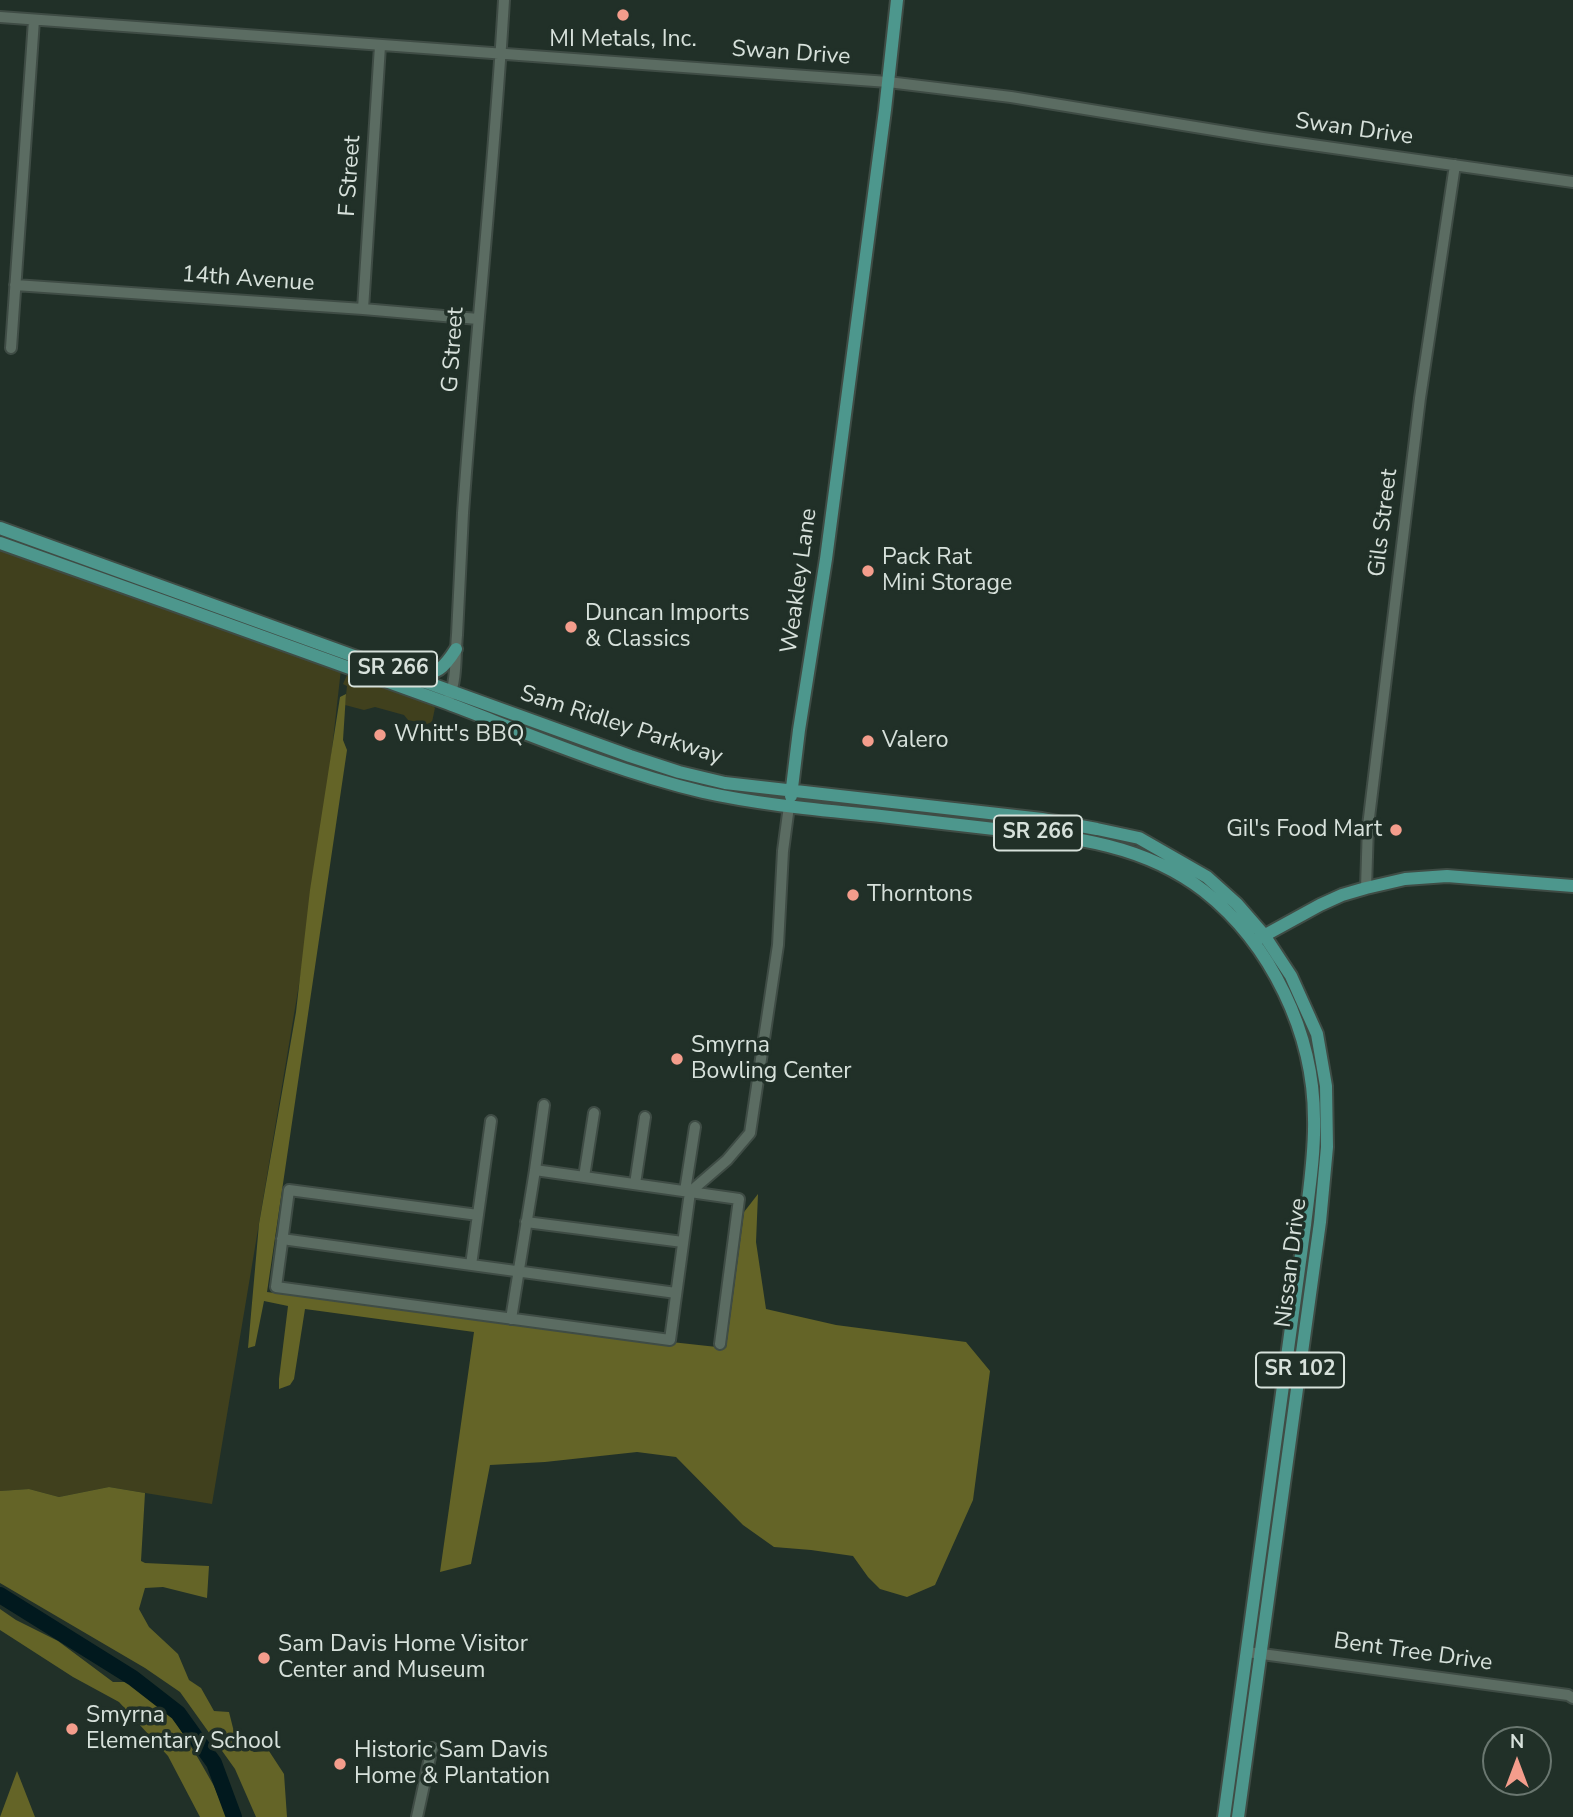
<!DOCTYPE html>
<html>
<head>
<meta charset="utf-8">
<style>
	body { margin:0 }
	#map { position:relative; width:1573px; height:1817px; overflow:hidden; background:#213028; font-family:"Nunito Sans",sans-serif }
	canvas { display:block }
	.north { position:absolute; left:1482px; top:1726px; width:70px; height:70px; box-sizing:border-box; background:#213028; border:2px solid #6a7770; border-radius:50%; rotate:0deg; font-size:19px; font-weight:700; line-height:28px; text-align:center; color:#d7e1db }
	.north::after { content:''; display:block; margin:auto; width:24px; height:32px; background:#f49d8c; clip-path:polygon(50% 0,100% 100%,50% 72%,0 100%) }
</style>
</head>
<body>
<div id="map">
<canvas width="1573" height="1817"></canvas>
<div class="north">N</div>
</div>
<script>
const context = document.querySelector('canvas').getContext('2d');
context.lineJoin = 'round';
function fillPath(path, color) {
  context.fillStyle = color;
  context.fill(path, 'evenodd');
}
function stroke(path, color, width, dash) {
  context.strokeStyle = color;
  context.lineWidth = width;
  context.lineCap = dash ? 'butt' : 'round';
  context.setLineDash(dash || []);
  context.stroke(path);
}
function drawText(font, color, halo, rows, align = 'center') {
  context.font = font + ' "Nunito Sans",sans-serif';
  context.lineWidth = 7;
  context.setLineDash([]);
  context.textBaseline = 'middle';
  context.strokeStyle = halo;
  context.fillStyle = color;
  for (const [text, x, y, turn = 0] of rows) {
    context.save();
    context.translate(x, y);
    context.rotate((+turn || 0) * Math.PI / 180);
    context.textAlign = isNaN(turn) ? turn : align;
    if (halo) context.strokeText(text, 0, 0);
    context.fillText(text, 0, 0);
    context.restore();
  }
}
const green = new Path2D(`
	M0,549L341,669L319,865L212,1504L109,1487L59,1497L29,1489L0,1491Z
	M348,673L432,704L435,708L432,722L427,724L408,720L404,715L375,707L364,710L345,705L347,686L343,684Z`);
const forest = new Path2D(`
	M346,694L343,740L347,750L267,1292L498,1323L726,1348L744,1212L758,1194L756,1242L766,1309L836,1325L966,1342L990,1371L973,1500L935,1585L907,1597L880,1589L868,1577L853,1556L811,1550L774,1547L743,1525L676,1457L637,1452L545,1462L490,1465L471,1564L440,1572L474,1332L305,1309L294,1379L290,1385L279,1389V1379L288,1306L264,1301L255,1346L248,1348L259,1224L296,1012L310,890L340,697Z
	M109,1487L145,1493L141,1561L145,1563L209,1566L207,1598L163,1587L145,1588L139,1609L149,1627L178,1654L189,1680L201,1688L214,1711L229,1712L235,1736L254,1752L269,1751L284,1774L287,1817H256L235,1769L180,1692L145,1668L0,1583V1491L29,1489L59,1497Z
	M0,1609L16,1620L58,1641L113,1682H131L138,1691L170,1713L198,1758L214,1786L227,1817H200L168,1756L119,1702L73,1677L0,1630Z
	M17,1771L35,1817H0Z`);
const river = new Path2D(`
	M0,1595L133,1678L178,1713L214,1763L234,1817`);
const minor = new Path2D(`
	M0,17L888,82L1011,97L1263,138L1573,182
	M15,285L363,309L478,319
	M363,309L380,46
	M11,348L34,20
	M449,698C457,679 455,655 457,635C459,594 461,553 463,513C475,342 494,171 504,0
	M1366,888L1368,826L1420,398L1455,165
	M535,1170L544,1105
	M584,1177L594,1113
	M635,1184L645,1117
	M685,1191L695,1127
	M478,1215L289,1190L276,1287L670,1340L690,1192L739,1199L720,1344
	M526,1222L683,1242
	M282,1239L676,1293
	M471,1265L491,1121
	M511,1319L535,1170L690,1192L727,1160L750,1133L778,945L783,851L789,806
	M1247,1652L1568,1695L1573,1698
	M417,1817L432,1748`);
const major = new Path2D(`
	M0,528L630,756L679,772L725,783L1042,819L1097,829L1139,838L1207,877L1237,904L1264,935L1291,976L1317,1034L1326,1086L1327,1147L1320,1222L1238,1817
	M0,543C149,596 299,649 447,703C531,735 615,771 703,792C761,805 822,810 881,816C922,821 962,825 1003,830C1074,837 1145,845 1204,891C1271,944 1314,1033 1314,1119C1315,1154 1309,1190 1305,1225L1224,1817
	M415,674C437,675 444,668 456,649
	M791,796L799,730L826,559L885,110L897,0
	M1258,939L1320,905L1342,895L1366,888L1405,879L1447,876L1573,886`);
const markers = [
	[623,15,7,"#f49d8c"],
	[868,571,7,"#f49d8c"],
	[571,627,7,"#f49d8c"],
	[380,735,7,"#f49d8c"],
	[868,741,7,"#f49d8c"],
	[1396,830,7,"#f49d8c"],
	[853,895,7,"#f49d8c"],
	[677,1059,7,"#f49d8c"],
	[264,1658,7,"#f49d8c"],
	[72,1729,7,"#f49d8c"],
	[340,1764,7,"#f49d8c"]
];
const shields = [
	[393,669,88],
	[1038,833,88],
	[1300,1370,88]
];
const shieldNames = [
	["SR 266",393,669],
	["SR 266",1038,833],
	["SR 102",1300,1370]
];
const poiNames = [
	["MI Metals, Inc.",623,40,"center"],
	["Pack Rat",882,558],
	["Mini Storage",882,584],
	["Duncan Imports",585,614],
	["& Classics",585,640],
	["Whitt's BBQ",394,735],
	["Valero",882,741],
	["Gil's Food Mart",1382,830,"right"],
	["Thorntons",867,895],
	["Smyrna",691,1046],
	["Bowling Center",691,1072],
	["Sam Davis Home Visitor",278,1645],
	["Center and Museum",278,1671],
	["Smyrna",86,1716],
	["Elementary School",86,1742],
	["Historic Sam Davis",354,1751],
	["Home & Plantation",354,1777]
];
const streetNames = [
	["Swan Drive",791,54,4],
	["Swan Drive",1354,130,8],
	["F Street",351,176,-86],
	["14th Avenue",248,280,4],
	["G Street",454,350,-86],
	["Gils Street",1384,523,-83],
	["Weakley Lane",800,581,-82],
	["Sam Ridley Parkway",621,726,18],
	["Nissan Drive",1292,1263,-83],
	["Bent Tree Drive",1413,1653,8]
];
fillPath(green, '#40401d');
fillPath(forest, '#646427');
stroke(river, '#01191e', 16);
stroke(minor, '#3f4c45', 14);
stroke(major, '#3f4c45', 16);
stroke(minor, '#5b6c62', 10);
stroke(major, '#4d978d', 12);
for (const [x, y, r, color] of markers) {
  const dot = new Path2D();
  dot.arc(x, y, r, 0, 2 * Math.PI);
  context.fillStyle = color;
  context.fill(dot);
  stroke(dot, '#213028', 2.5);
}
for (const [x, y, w] of shields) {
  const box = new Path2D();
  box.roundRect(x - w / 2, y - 17.5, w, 35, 5);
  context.fillStyle = '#213028';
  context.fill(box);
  stroke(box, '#d7e1db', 2);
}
drawText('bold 21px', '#d7e1db', null, shieldNames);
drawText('23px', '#d7e1db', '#213028', poiNames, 'left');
drawText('23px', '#d7e1db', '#213028', streetNames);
</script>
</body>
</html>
